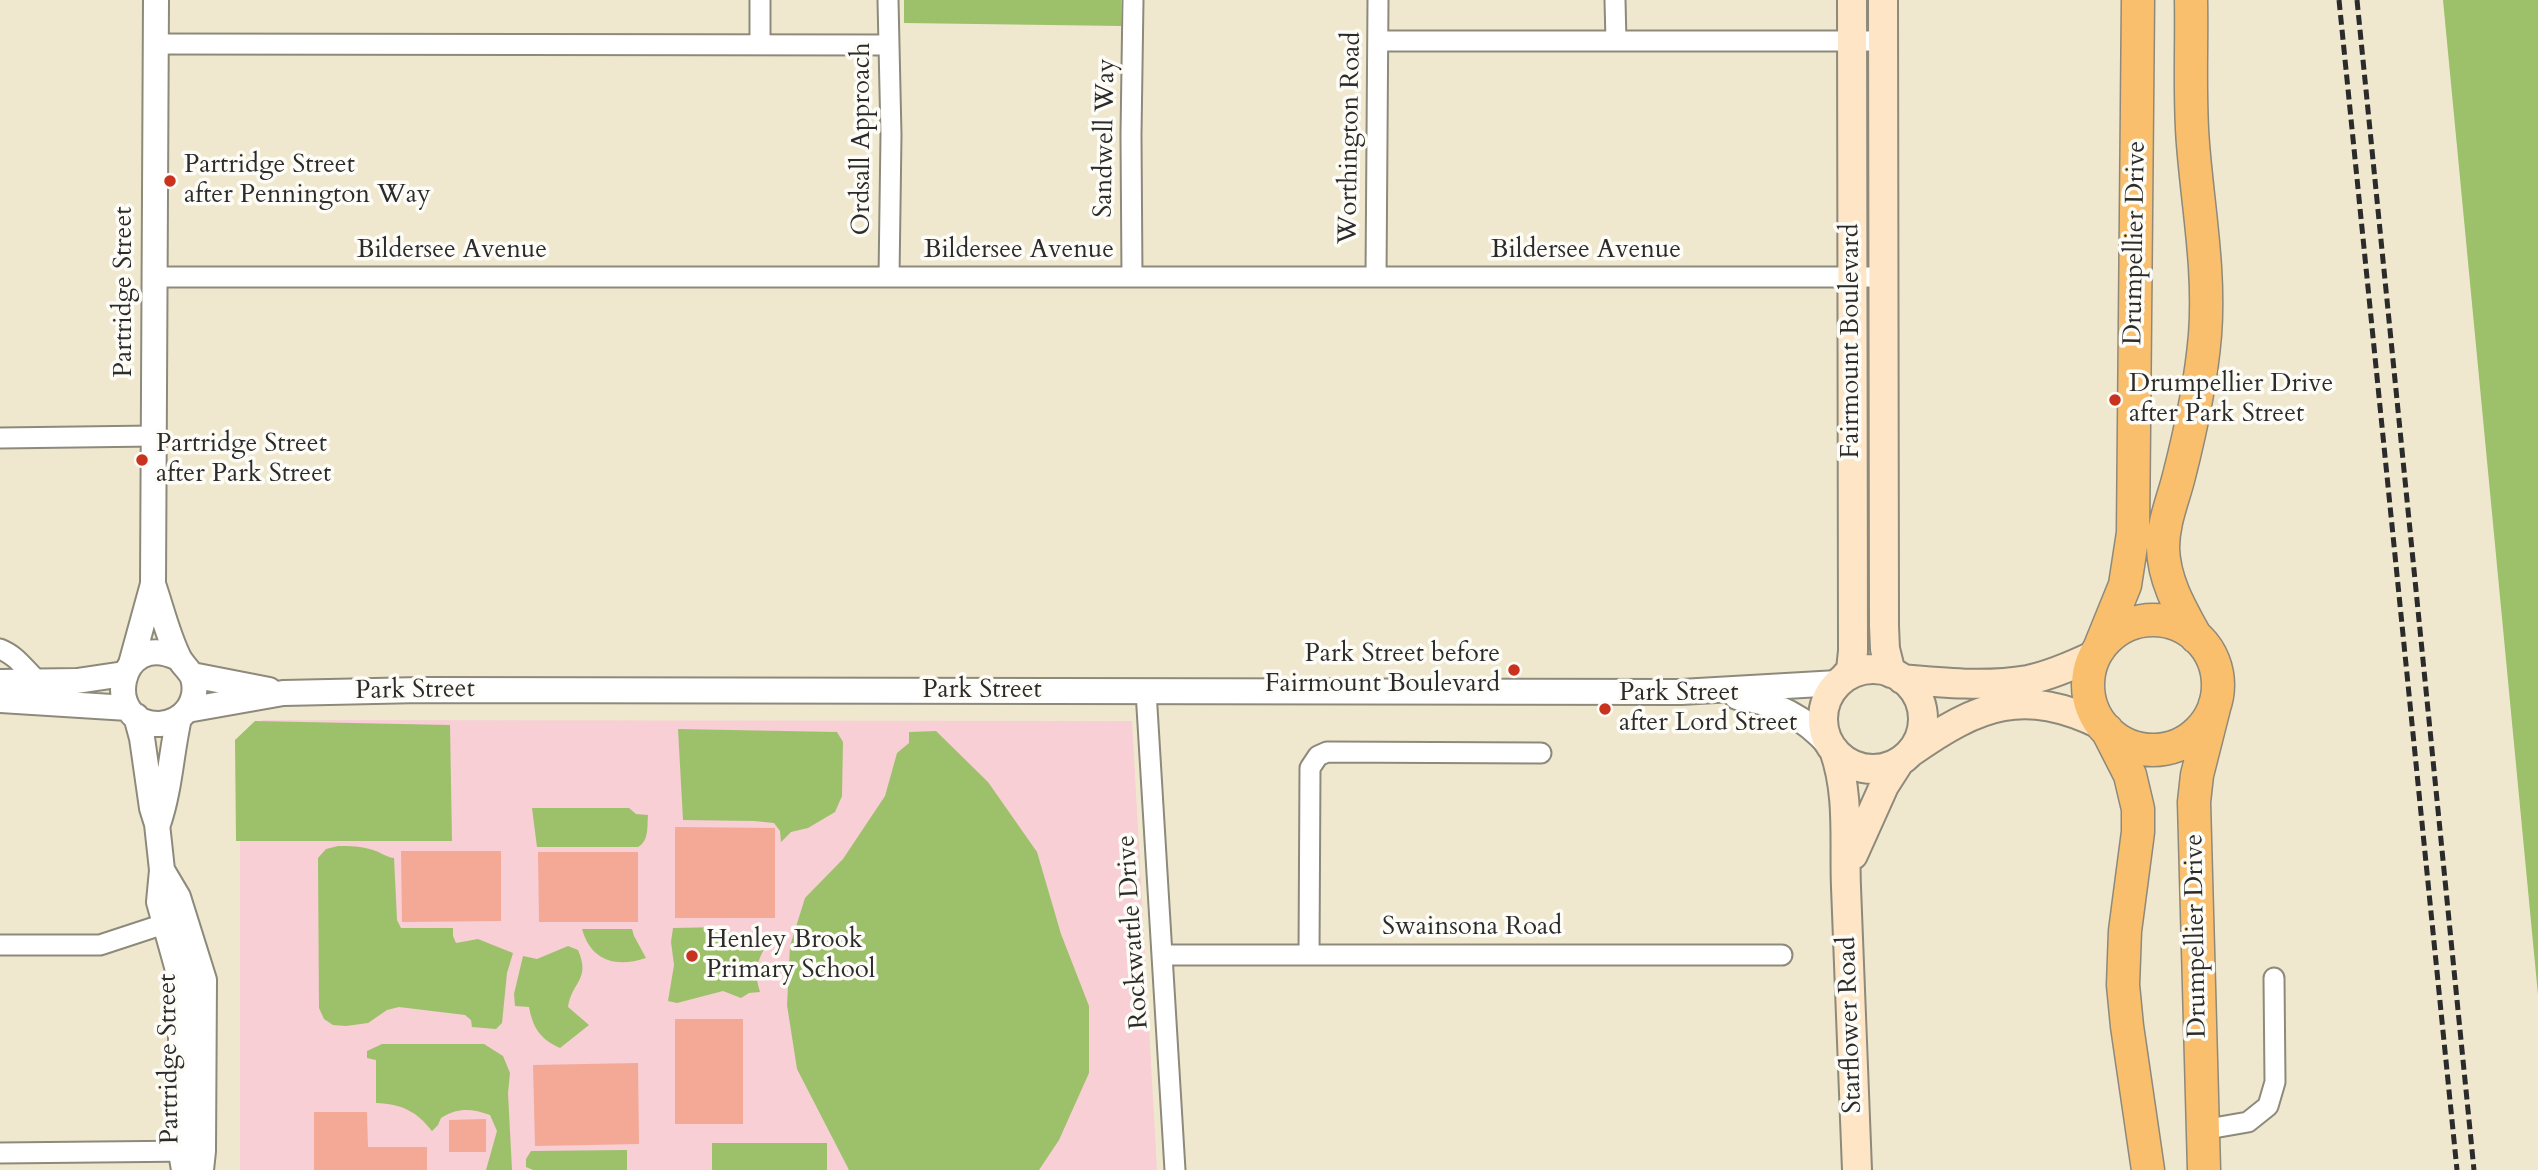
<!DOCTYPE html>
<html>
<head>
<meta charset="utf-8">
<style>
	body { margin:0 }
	canvas { display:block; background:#efe8ce }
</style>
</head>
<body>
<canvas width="2538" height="1170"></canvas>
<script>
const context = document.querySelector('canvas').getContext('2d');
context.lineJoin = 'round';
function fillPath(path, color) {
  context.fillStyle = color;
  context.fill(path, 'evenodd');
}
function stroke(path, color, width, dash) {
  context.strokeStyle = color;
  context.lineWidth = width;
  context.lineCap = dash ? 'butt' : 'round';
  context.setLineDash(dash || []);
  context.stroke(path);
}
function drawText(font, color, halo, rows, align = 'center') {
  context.font = font + ' Cardo,serif';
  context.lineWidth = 7;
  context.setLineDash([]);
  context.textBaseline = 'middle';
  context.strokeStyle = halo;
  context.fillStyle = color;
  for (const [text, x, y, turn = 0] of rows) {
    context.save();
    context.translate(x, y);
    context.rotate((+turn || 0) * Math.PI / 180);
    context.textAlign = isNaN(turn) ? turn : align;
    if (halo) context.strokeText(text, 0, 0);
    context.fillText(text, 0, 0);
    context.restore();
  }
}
const built = new Path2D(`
	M262,720L1132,721L1157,1170H240V741Z`);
const green = new Path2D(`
	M904,0H1121V26L904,23Z
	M2443,0H2538V995Z
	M255,721L450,725L452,841H236L235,740Z
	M678,729L837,732L843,742L842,796L835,812L808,828L791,832L781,842L780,831L774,823L754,821L683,820Z
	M936,731L988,782L1037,852L1061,934L1089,1006V1073L1059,1140L1039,1170H849L797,1069L787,1005L790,946L805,898L843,859L885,796L897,753L909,743V732Z
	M532,808H629L636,814L648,815C647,827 649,841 638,847H537Z
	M338,846C350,846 361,846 373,850C381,852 385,857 394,858L397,920L401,928H453V936L456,943L478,939L513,953L507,973L502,1023L496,1029L472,1027L471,1020L465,1015L399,1007L387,1010L368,1023L346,1026L333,1025L324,1019L319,1008L318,858L326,849Z
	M725,927L727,933L743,935L766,946C756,962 754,974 760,992L749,993L741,998L723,991L677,1003L668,1001L674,965L671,942L673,928Z
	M582,929H632L634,936L646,958C616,968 591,961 582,929Z
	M568,946L578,950C591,980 572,981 568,1007L589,1025L560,1048C540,1039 533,1028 529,1007L515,1006L514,994L523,956L537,959Z
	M382,1044H484L503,1056L510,1073L508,1093L512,1170H486L497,1131L490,1115C472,1109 459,1107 441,1118L438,1125L432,1131C416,1111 402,1104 376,1103V1060L367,1058V1051Z
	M712,1143H827V1170H712Z
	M627,1150V1170H533L526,1167V1159L531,1151Z`);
const building = new Path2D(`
	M675,827L775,828V918H675Z
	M401,851H501V921L402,922Z
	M538,852H638V922H539Z
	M675,1019H743V1124H675Z
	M638,1063L639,1144L535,1146L533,1065Z
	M314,1112H367L368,1147H427V1170H314Z
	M486,1119V1152H449V1120Z`);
const minor = new Path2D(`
	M760,0V45
	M888,0L891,135L889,277
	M1615,0L1616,41
	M1379,41H1883
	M156,44L889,45
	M156,277H1883
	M1132,277L1131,135L1133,0
	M1376,277L1378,0
	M0,438L154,436
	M0,649C18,656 25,670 39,682
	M1146,691L1175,1170
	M0,945H100L164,924
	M1162,955H1782
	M1309,955L1310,768L1318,756L1327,752L1541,753
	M2202,1130L2248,1122L2268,1106L2275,1082L2274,978
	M0,1153L195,1151`);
const tertiary = new Path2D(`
	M153,584C161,607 167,633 178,656C181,664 190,670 193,678C196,688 194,700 188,709C181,718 170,723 160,724C101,726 117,628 178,658
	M131,664L153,584L156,0
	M192,675L269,690
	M0,682L77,681L124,674
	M1737,697C1775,702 1805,717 1830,746
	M0,700L128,708
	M187,710L283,693L421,690L1681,692L1838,683
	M136,716L142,738L152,808L157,824L162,870L159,902L181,981V1152L184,1170
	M158,824C170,789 171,753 179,718
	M162,870L178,897L204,980L203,1151L201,1170`);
const secondary = new Path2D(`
	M1883,0L1884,626L1885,649L1891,673
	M1823 719a50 50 0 1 1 100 0a50 50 0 1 1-100 0Z
	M1843,679L1851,670L1853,651L1852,0
	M1902,679C1943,683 1987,687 2028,680C2052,675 2074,665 2095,655
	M1834,750C1850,795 1844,841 1846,887C1849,982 1853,1076 1857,1170
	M1911,752C1979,704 2024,687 2102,725
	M1853,855L1884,786L1900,761`);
const primary = new Path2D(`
	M2191,0C2192,48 2189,96 2193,144C2198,208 2210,270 2205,335C2201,383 2191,429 2179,476C2173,500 2163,522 2163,548C2164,581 2180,608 2196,637
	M2088 685a65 65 0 1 1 130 0a65 65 0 1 1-130 0Z
	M2099,649L2125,585L2133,533L2138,0
	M2107,730L2130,775L2138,809V832L2125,931L2123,985L2127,1026L2148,1170
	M2204,1170L2194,802L2197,775L2215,704`);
const rail = new Path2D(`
	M2339,0L2457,1170
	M2357,0L2474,1170`);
const markers = [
	[170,181,7,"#c8321e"],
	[2115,400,7,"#c8321e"],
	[142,460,7,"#c8321e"],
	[1514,670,7,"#c8321e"],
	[1605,709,7,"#c8321e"],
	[692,956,7,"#c8321e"]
];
const streetNames = [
	["Sandwell Way",1106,138,-89],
	["Worthington Road",1351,138,-89],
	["Ordsall Approach",863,139,-90],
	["Drumpellier Drive",2136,243,-89],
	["Bildersee Avenue",452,251],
	["Bildersee Avenue",1019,251],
	["Bildersee Avenue",1586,251],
	["Partridge Street",125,292,-90],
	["Fairmount Boulevard",1852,341,-90],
	["Park Street",415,691,-1],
	["Park Street",982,691],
	["Swainsona Road",1472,928],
	["Rockwattle Drive",1134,932,-94],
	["Drumpellier Drive",2197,936,-91],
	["Starflower Road",1851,1025,-92],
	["Partridge Street",170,1059,-91]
];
const poiNames = [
	["Partridge Street",184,166],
	["after Pennington Way",184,196],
	["Drumpellier Drive",2129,385],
	["after Park Street",2129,415],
	["Partridge Street",156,445],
	["after Park Street",156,475],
	["Park Street before",1500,655,"right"],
	["Fairmount Boulevard",1500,685,"right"],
	["Park Street",1619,694],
	["after Lord Street",1619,724],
	["Henley Brook",706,941],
	["Primary School",706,971]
];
fillPath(built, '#f7cfd5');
fillPath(green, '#9dc16b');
fillPath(building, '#f3a995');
stroke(minor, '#8d8a7c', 23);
stroke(tertiary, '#8d8a7c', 28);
stroke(secondary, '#8d8a7c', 32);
stroke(primary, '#8d8a7c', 35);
stroke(minor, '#fff', 19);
stroke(tertiary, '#fff', 24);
stroke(secondary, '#fde5c5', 28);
stroke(primary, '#f9bf6d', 32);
stroke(rail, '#2b2b2b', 5, [10, 5]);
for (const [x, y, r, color] of markers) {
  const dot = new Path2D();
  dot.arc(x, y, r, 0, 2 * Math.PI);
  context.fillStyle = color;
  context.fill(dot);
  stroke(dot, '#fdfcf7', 2.5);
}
drawText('26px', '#2b2b2b', '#fdfcf7', streetNames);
drawText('26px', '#2b2b2b', '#fdfcf7', poiNames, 'left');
</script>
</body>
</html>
